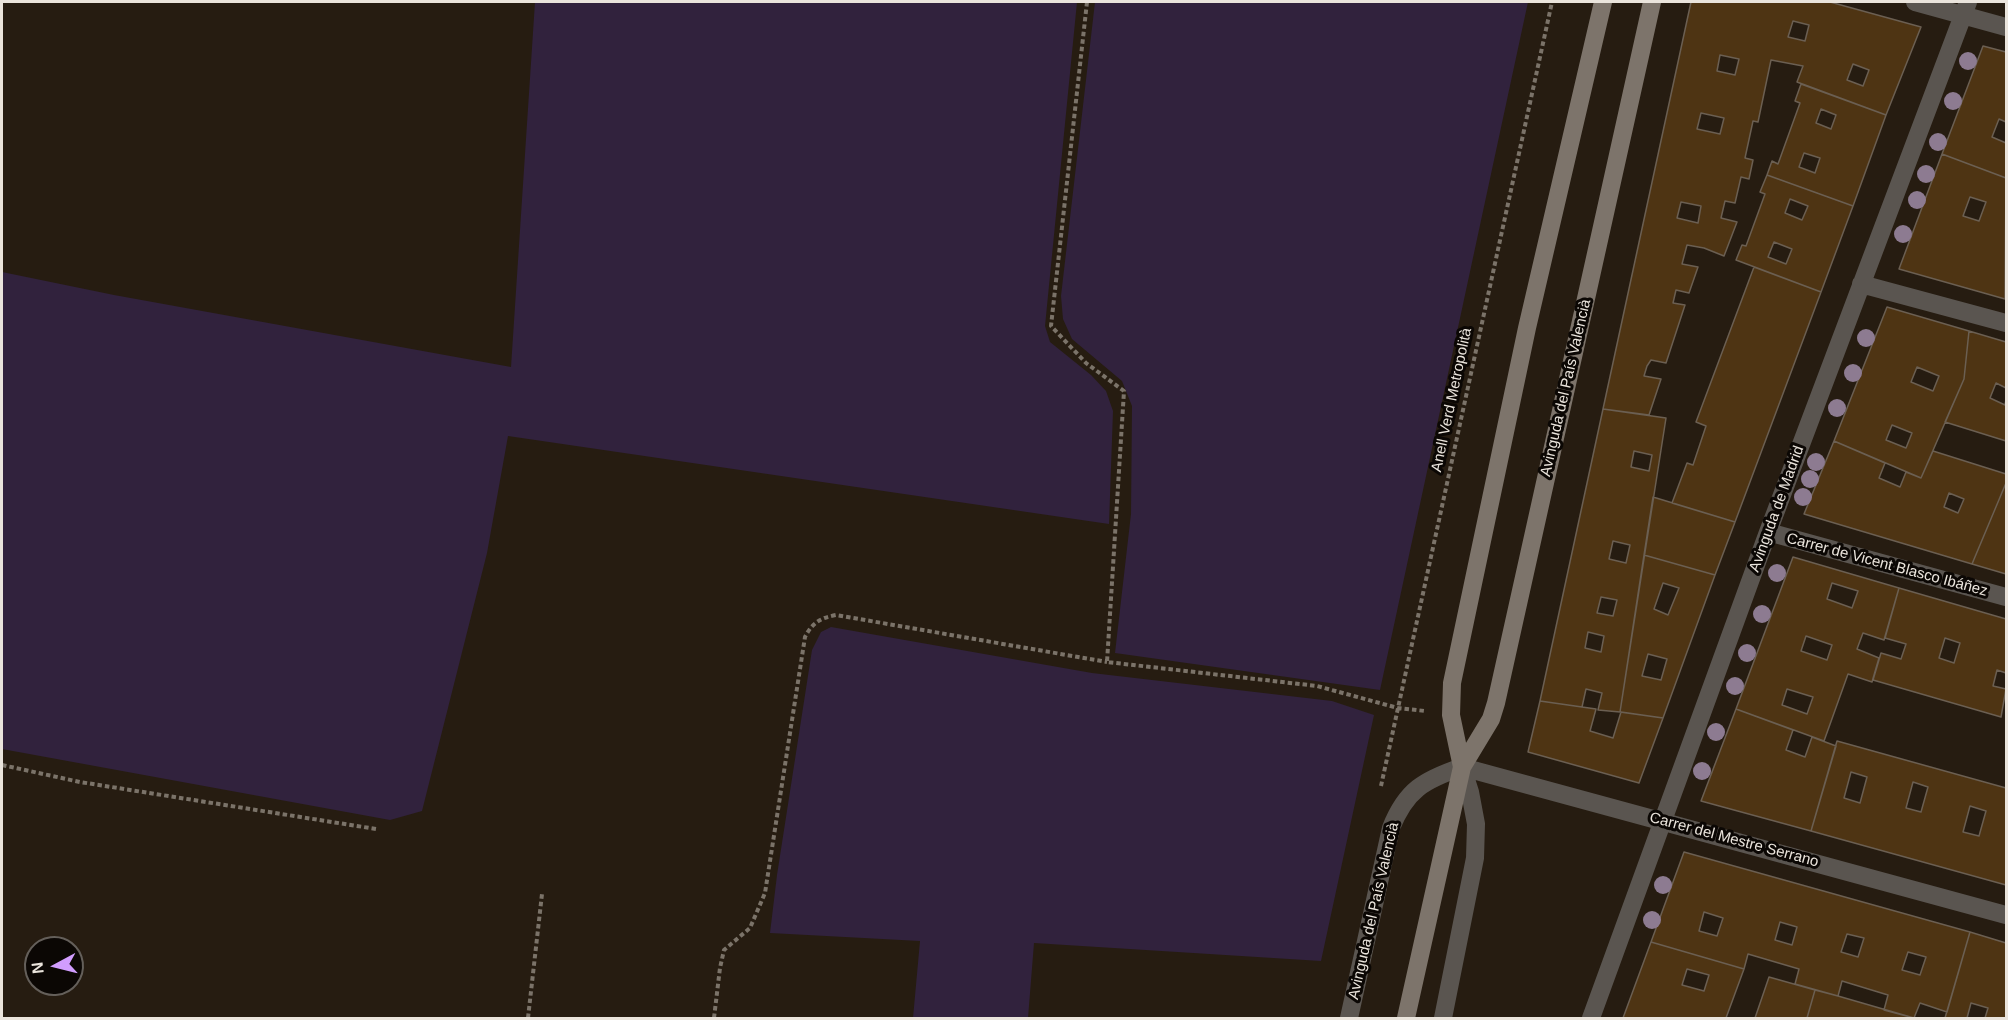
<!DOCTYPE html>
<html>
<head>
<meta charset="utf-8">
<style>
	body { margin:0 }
	#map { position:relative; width:2008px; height:1020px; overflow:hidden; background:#261c11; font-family:Arial,sans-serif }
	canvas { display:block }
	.frame { position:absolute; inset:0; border:3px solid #eae4dc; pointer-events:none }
	.north { position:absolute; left:24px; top:936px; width:60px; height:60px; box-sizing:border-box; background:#0b0704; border:2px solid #645f5a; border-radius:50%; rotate:263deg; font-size:16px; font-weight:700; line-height:24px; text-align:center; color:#eae4dc }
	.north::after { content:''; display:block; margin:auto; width:21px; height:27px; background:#d19dfe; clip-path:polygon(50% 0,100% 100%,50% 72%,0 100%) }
</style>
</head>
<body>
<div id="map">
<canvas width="2008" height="1020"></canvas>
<div class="frame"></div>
<div class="north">N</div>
</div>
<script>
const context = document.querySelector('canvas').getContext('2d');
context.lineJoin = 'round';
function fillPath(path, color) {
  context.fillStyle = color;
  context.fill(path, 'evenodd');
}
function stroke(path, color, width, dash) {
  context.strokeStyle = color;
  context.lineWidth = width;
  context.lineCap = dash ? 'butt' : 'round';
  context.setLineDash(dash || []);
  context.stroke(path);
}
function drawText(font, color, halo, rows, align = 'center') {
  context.font = font + ' Arial,sans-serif';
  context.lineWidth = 6;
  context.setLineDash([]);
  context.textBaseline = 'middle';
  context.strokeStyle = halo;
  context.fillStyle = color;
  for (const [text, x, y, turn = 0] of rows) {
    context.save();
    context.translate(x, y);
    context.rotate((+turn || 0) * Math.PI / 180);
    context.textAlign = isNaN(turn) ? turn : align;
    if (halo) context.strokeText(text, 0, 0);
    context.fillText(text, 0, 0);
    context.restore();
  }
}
const green = new Path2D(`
	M535,2H1077L1045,326L1050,342L1091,375L1106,391L1113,411L1109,524L508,436L487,553L422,811L390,820L2,749V272L114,295L511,367Z
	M1095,2H1528L1380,690L1115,653L1131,514L1132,406L1122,381L1072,339L1063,319L1061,296Z
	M831,627L1092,673L1332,701L1374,715L1321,961L1034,943L1028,1018H913L920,941L770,933L777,875L812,650L821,632Z`);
const building = new Path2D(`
	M1691,2H1830L1921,27L1886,115L1797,82L1803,66L1771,60L1758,122L1753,121L1745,158L1753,160L1749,179L1741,177L1735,203L1725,201L1721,218L1737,222L1724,256L1704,248L1687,245L1682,264L1698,267L1689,293L1676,290L1673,303L1685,305L1666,363L1651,360L1647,366L1644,376L1661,379L1649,415L1603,409ZM1793,21L1809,25L1805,41L1788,37ZM1720,55L1739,59L1735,75L1717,71ZM1853,64L1869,70L1863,86L1847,80ZM1701,113L1724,118L1720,134L1697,129ZM1681,202L1701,206L1698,223L1677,218Z
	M1983,46L2006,52V122L1999,119L1992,137L2006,143V178L1942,154Z
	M1801,84L1886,115L1853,206L1767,175L1772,161L1778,164L1800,103L1795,101ZM1821,109L1836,115L1831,129L1816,123ZM1804,153L1820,158L1815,173L1799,167Z
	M1942,154L2006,178L2005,299L1899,269ZM1970,197L1986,202L1979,221L1963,216Z
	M1767,175L1853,206L1821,292L1736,260L1742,245L1746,246L1765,194L1760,192ZM1790,199L1808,206L1802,220L1785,213ZM1774,242L1792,249L1786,264L1768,257Z
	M1754,267L1821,292L1735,522L1672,503L1687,463L1693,465L1706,426L1696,422Z
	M1887,307L1969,331L1964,379L1921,478L1834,441ZM1917,367L1939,376L1933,391L1911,382ZM1892,425L1912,433L1906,448L1886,440Z
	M1969,331L2006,342V388L1996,383L1990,398L2005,405L2006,400V441L1945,422L1964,379Z
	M1603,409L1666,418L1620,712L1598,710L1602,693L1586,689L1582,707L1540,701ZM1634,451L1652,455L1649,471L1631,467ZM1613,541L1630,545L1626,563L1609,559ZM1601,597L1617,600L1613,616L1597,613ZM1588,632L1604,636L1601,652L1585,648Z
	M1834,441L1885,463L1879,478L1900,487L1906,472L1921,478L1933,451L2006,474V483L1972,564L1804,514ZM1949,493L1964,499L1958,513L1944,507Z
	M2006,483V574L1972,564Z
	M1653,497L1735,522L1715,575L1644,555Z
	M1644,555L1715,575L1663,718L1620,712ZM1663,583L1679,588L1668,615L1654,609ZM1648,654L1667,659L1661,680L1642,676Z
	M1793,557L1899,588L1884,640L1863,633L1857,649L1879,658L1872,682L1848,674L1824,741L1736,709ZM1832,583L1858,591L1852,608L1827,599ZM1806,636L1832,645L1827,660L1801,651ZM1787,689L1813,697L1807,714L1782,705Z
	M1899,588L2006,619V673L1997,670L1993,686L2006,689L2001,717L1873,680L1881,653L1901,659L1906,644L1885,638ZM1945,638L1960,643L1954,663L1939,658Z
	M1540,701L1596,709L1590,731L1613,738L1621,712L1663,718L1639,783L1528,752Z
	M1736,709L1793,730L1786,750L1805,757L1812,737L1836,746L1811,831L1701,801Z
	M1837,741L2006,788V885L1811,831ZM1851,772L1867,777L1860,803L1844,798ZM1913,782L1928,787L1921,812L1906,808ZM1970,806L1986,811L1979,836L1963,832Z
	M1684,852L1970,932L1947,1012L1920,1003L1914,1018L1884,1010L1888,995L1842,981L1838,996L1795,984L1799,969L1748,954L1744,969L1651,942ZM1704,912L1723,918L1717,936L1699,931ZM1780,922L1797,927L1792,945L1775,940ZM1847,934L1864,938L1858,957L1841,952ZM1908,952L1926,957L1920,975L1902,970Z
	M1970,932L2006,943V1018H1985L1988,1008L1971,1003L1967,1018H1945Z
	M1651,942L1744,969L1726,1018H1623ZM1687,969L1709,975L1704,991L1682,985Z
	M1769,977L1815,990L1807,1018H1755Z
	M1815,990L1838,996L1914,1018H1807Z`);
const path = new Path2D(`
	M1087,2L1051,326L1086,363L1124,391L1107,662L1317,686L1398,708L1425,711
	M2,765L80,782L376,829
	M1381,786L1552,2
	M528,1018L542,894
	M714,1018L720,968L724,950L750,928L765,893L805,637C812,623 820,618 836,615L1107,662`);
const street = new Path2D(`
	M1915,2L2006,27
	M1861,284L2006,323
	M1768,532L2006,597
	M1462,767L2006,915
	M1349,1018L1391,828C1406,790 1424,780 1462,767
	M1443,1018L1475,858L1476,824L1470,792L1462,767
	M1591,1018L1768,532L1968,2`);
const secondary = new Path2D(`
	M1462,767L1451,715L1452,683L1527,328L1603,2
	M1406,1018L1462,767L1491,719L1496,703L1652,2`);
const trees = [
	[1968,61],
	[1953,101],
	[1938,142],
	[1926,174],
	[1917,200],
	[1903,234],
	[1866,338],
	[1853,373],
	[1837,408],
	[1816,462],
	[1810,479],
	[1803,497],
	[1777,573],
	[1762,614],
	[1747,653],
	[1735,686],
	[1716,732],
	[1702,771],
	[1663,885],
	[1652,920]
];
const streetNames = [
	["Avinguda del País Valencià",1566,388,-77],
	["Anell Verd Metropolità",1452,400,-78],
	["Avinguda de Madrid",1777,509,-70],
	["Carrer de Vicent Blasco Ibáñez",1887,565,15],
	["Carrer del Mestre Serrano",1734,840,15],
	["Avinguda del País Valencià",1374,911,-77]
];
fillPath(green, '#31223d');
fillPath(building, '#4e3413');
stroke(building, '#6b5f52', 1.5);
stroke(path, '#7b7369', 4, [4.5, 3]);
stroke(street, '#5a5550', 18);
stroke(secondary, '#7d746b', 18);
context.fillStyle = '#8d7b91';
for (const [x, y] of trees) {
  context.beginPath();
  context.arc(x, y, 9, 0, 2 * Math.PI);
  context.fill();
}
drawText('15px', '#eae4dc', '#0b0704', streetNames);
</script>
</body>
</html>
